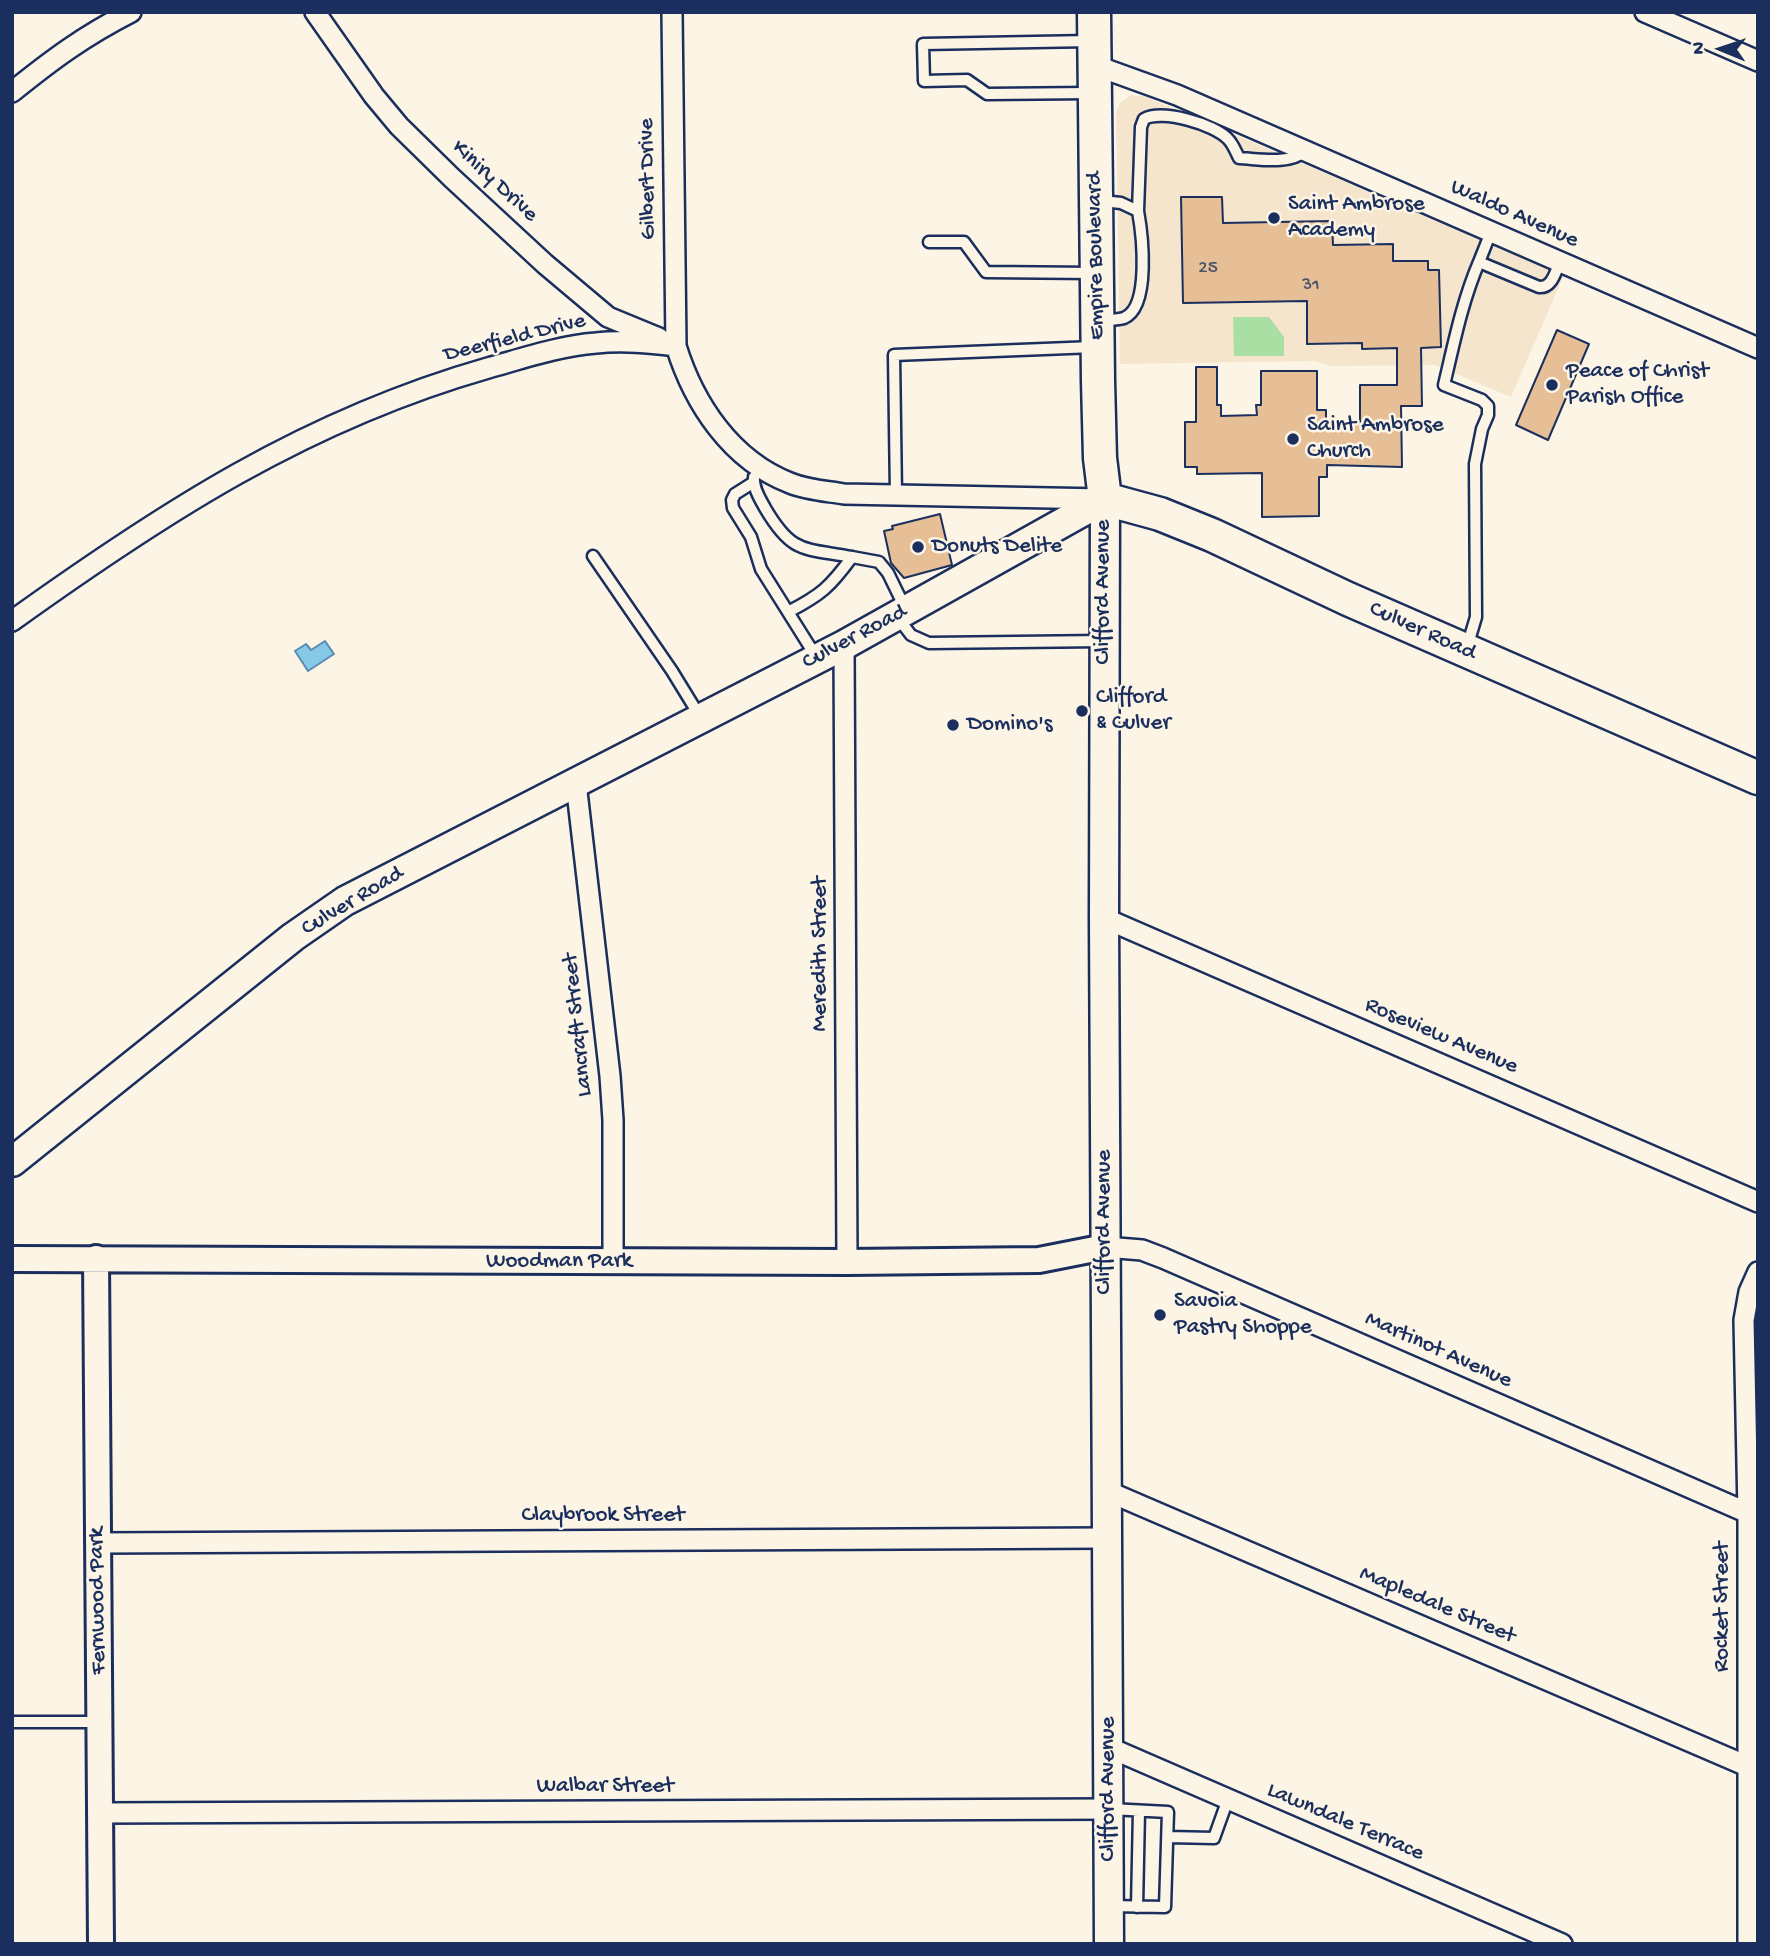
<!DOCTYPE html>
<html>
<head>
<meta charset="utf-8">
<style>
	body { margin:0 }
	#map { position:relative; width:1770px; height:1956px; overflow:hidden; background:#fcf5e5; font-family:"Gochi Hand",sans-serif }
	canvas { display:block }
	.frame { position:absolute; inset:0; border:14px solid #1b2f5e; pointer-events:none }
	.north { position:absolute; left:1686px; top:14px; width:70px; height:70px; -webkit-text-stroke:5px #fcf5e5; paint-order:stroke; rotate:272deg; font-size:19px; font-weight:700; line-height:28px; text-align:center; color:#1b2f5e }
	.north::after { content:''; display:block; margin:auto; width:24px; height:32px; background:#1b2f5e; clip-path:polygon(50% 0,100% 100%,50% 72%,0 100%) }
</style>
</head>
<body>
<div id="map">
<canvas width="1770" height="1956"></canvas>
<div class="frame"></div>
<div class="north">N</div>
</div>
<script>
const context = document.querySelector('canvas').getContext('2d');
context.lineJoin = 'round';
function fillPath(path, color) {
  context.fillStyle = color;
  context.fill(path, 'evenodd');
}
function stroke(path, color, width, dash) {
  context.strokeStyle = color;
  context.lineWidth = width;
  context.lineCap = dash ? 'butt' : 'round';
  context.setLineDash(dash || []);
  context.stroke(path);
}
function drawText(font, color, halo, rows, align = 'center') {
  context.font = font + ' "Gochi Hand",sans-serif';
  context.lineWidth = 5;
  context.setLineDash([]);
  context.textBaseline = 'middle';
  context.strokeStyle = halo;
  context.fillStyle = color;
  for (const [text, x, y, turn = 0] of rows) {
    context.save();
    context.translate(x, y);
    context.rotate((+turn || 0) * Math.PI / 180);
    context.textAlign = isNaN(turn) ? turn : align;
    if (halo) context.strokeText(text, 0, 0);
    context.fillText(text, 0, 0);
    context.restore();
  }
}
const built = new Path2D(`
	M1131,95L1146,97L1564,275L1511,397L1435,365L1330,366L1315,361L1120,364L1116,112L1120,103Z`);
const green = new Path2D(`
	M1233,317H1269L1284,337V356H1234Z`);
const water = new Path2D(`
	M325,641L334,654L308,671L295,651L306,644L311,650Z`);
const building = new Path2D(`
	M1181,197H1222L1223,223L1332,221L1333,245L1393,244V261H1428V270H1439L1441,347L1421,348L1422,406H1401L1402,467L1327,465V477H1319V516L1262,517V473L1197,474V467H1185V422H1196V367H1217V405H1221V416L1257,415L1256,405H1261V371H1317V410H1326V422H1360V385H1397V348L1362,349V343L1307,344V301L1183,303Z
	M1557,330L1589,344L1548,440L1516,425Z
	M940,514L952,565L904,578L891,563L884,531L893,529L892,526Z`);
const service = new Path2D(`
	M1090,93L987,94L967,80L924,81L923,44L1090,41
	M1138,211L1141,127L1144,119C1162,109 1214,124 1228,139C1233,144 1236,152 1239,158C1260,159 1289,165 1305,151
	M929,242H964L986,272L1093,273
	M1479,262L1491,232
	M1101,321C1108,320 1117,320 1124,318C1151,307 1142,233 1138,211L1121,203L1102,201
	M754,477C753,488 760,499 765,508C792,554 803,548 852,557
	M754,482L735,494L732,500L733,508L751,537L761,569L815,655
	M896,495L894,355L1094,347
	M593,556L672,671L699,715
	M788,612C821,595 830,587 852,557L879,562L888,573L906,610
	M898,618L911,635L929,643L1103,641
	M1467,647L1476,617L1475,464L1482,429L1488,415V406L1482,400L1444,385C1454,343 1462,302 1479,262L1539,287C1552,288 1555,273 1560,262
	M12,1722H100
	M1168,1837L1214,1838L1228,1799
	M1110,1906L1165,1907L1168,1812L1110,1809
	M1137,1907L1139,1811`);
const minor = new Path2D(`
	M315,12L374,96L399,126L452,178L545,264L608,317L659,338
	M672,12L676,346C694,404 731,460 790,483C807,490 826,491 844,494L1103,499
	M1645,12L1758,61
	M1094,65L1177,95L1758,348
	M12,92C53,59 84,36 131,12
	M12,621C164,512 306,420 488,368C524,358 559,346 596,343C623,340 650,343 676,346
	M844,645L847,1262
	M576,783L610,1076L613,1120V1263
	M1104,918L1758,1202
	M1105,1247L1142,1250L1163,1258L1748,1513
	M1107,1491L1747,1766
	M99,1543L1107,1538
	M1108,1747L1562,1944
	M101,1813L1109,1809
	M1748,1944V1513L1744,1320L1749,1292L1758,1272`);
const tertiary = new Path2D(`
	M96,1258L101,1944
	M12,1259L847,1262L1039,1260L1105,1247`);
const secondary = new Path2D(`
	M12,1162L293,937L345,901L844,645L1105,499L1104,918L1109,1944`);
const primary = new Path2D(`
	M1094,12L1098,381L1100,458L1105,499L1160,514L1212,535L1348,599L1758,778`);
const markers = [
	[1274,218,7,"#1b2f5e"],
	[1552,385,7,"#1b2f5e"],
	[1293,439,7,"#1b2f5e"],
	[918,547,7,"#1b2f5e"],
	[1082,711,7,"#1b2f5e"],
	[953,725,7,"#1b2f5e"],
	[1160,1315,7,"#1b2f5e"]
];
const numberNames = [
	["25",1208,269],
	["31",1311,286]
];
const streetNames = [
	["Gilbert Drive",649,179,-91],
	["Kiniry Drive",494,182,43],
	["Waldo Avenue",1514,215,24],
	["Empire Boulevard",1097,256,-91],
	["Deerfield Drive",515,339,-14],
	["Clifford Avenue",1104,592,-90],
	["Culver Road",1422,632,24],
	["Culver Road",855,638,-28],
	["Culver Road",353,902,-31],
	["Meredith Street",821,954,-90],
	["Lancraft Street",579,1025,-96],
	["Roseview Avenue",1441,1037,23],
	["Clifford Avenue",1105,1222,-90],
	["Woodman Park",559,1262],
	["Martinot Avenue",1438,1351,24],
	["Claybrook Street",603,1516],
	["Fernwood Park",99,1601,-91],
	["Mapledale Street",1437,1606,23],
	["Rocket Street",1723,1607,-90],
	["Walbar Street",605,1787],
	["Clifford Avenue",1109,1789,-90],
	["Lawndale Terrace",1345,1823,23]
];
const poiNames = [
	["Saint Ambrose",1288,205],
	["Academy",1288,231],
	["Peace of Christ",1566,372],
	["Parish Office",1566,398],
	["Saint Ambrose",1307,426],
	["Church",1307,452],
	["Donuts Delite",932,547],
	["Clifford",1096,698],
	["& Culver",1096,724],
	["Domino's",967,725],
	["Savoia",1174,1302],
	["Pastry Shoppe",1174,1328]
];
fillPath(built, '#f5e5cd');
fillPath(green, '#a9dfa2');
fillPath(water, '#86c9e7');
stroke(water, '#5b8bb0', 2);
fillPath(building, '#e6bf96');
stroke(building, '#1b2f5e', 2);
stroke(service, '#1b2f5e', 15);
stroke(minor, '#1b2f5e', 24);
stroke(tertiary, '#1b2f5e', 30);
stroke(secondary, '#1b2f5e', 33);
stroke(primary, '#1b2f5e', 37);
stroke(service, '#fcf5e5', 10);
stroke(minor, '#fcf5e5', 19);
stroke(tertiary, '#fcf5e5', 24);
stroke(secondary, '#fcf5e5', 28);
stroke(primary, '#fcf5e5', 32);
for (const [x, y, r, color] of markers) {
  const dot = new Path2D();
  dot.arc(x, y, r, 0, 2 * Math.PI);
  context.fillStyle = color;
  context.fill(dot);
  stroke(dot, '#fcf5e5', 2.5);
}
drawText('19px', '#4e536c', null, numberNames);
drawText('23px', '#1b2f5e', '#fcf5e5', streetNames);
drawText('23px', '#1b2f5e', '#fcf5e5', poiNames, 'left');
</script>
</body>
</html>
